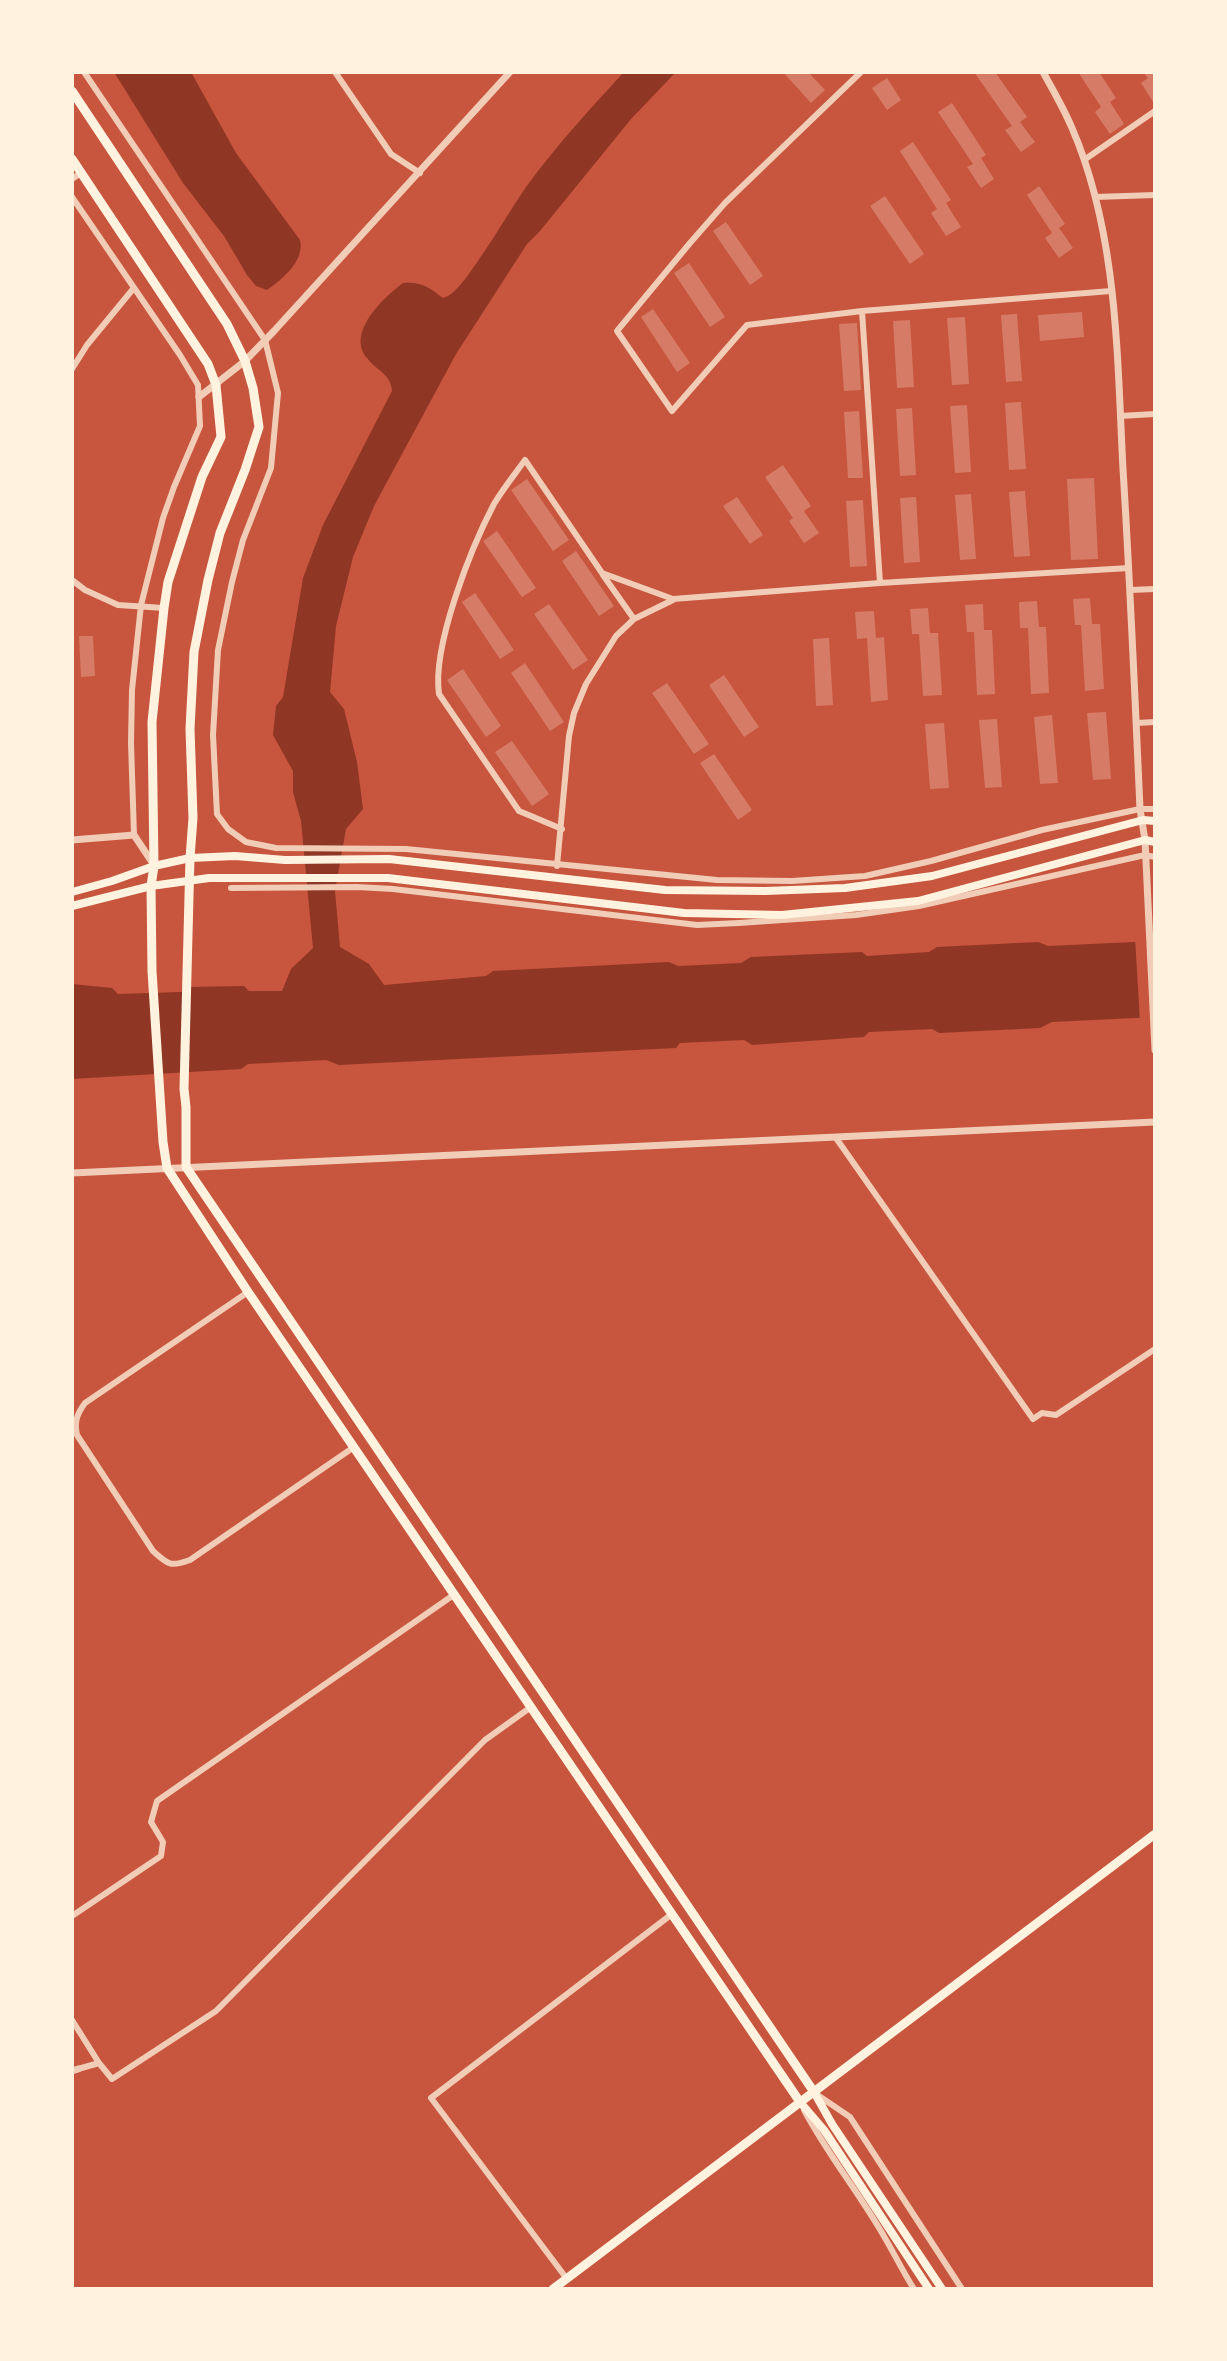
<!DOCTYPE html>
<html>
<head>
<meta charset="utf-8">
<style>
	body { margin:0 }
	#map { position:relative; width:1227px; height:2361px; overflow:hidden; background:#c8553d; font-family:"Sofia Sans Condensed",sans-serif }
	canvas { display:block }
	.frame { position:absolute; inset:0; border:74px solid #fff3e0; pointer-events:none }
</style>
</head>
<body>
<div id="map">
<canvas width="1227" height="2361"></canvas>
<div class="frame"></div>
</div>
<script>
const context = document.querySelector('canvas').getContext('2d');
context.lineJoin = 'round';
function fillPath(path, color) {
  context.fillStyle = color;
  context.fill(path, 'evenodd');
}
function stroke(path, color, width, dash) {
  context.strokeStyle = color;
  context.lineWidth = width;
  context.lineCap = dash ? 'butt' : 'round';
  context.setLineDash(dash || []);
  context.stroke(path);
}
const water = new Path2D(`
	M114,72H191L236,153L300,240C305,260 283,279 267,290L256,286L247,275L224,236L183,183Z
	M624,72H676L631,119L540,231L527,244L456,354L374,506L353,557L336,626L330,692L344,709L357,762L363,809L346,829L335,891L340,947L369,964L384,985L486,976L493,971L669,962L678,966L741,963L751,957L862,952L867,956L929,952L937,947L1038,942L1048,946L1155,941V1017L1052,1022L1040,1028L939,1033L932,1029L869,1032L864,1037L752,1045L744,1040L680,1043L676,1048L339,1065L326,1060L248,1064L241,1069L72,1079V984L112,988L118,994L181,992L189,987L244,986L249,991H282L291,969L313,948L301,821L293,792V771L273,735L276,706L283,697L303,578L323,525L392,391C391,374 377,371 367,358C346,333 383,298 403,283C421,281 430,288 443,298C456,296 474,266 482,255C497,233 511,209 526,187C556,146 590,109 624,72Z`);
const pier = new Path2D(`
	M1155,937V1021H1140L1135,938Z`);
const building = new Path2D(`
	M783,72H808L825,90L811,103Z
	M974,72H995L1027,117L1020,122L1035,142L1021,152L1005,130L1012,126Z
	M1078,72H1099L1116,98L1110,102L1124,124L1110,134L1095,112L1101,107Z
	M1143,72H1155V105L1141,83L1148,78Z
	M887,78L901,100L887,110L872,88Z
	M952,103L986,155L981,158L994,179L981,188L967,167L973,164L938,112Z
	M913,142L951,200L946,203L961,227L946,236L931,213L937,209L900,151Z
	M1039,186L1065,224L1059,228L1073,248L1059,258L1045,238L1052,233L1027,195Z
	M885,196L924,254L910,264L870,206Z
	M726,222L763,276L750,285L713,231Z
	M689,263L725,317L710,327L674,273Z
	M653,309L690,363L677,372L641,317Z
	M1082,312L1084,337L1040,341L1038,315Z
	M1017,314L1022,381L1006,382L1001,315Z
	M965,317L969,384L952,385L947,318Z
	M910,320L914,387L897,388L893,321Z
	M857,323L861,390L844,391L839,324Z
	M1021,402L1026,469L1009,470L1005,403Z
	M967,405L971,472L955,473L950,406Z
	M912,408L916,475L900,476L896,409Z
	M859,411L863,478H848L844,412Z
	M783,465L811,506L804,511L819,533L804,543L789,521L793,518L765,477Z
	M1094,478L1098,559L1071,560L1067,479Z
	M527,479L569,540L553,551L511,490Z
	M1025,491L1030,556L1014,557L1009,492Z
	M971,494L976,559L960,560L955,495Z
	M737,497L763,535L750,544L723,506Z
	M916,497L920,562L904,563L900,498Z
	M863,500L867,566L850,567L846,501Z
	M497,531L536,588L522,597L483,541Z
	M576,551L614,606L599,616L562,561Z
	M475,593L514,650L500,659L462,602Z
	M1090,598L1092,624H1100L1104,689L1085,691L1081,625H1075L1073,599Z
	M1037,601L1039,627H1046L1049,693L1031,694L1028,628H1020L1019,602Z
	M549,604L588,660L573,670L534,614Z
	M983,604L984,630H992L995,694L977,695L974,632H967L965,605Z
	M928,608L930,633H938L942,695L923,696L919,634H912L910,609Z
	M874,611L876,638L884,637L888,700L871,702L867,638L857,639L855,612Z
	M79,636H93L95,676L81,677Z
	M829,638L833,705L816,706L813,639Z
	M525,663L564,722L550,731L511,673Z
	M463,669L501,726L486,737L447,680Z
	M724,675L759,727L744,737L709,685Z
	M667,683L709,744L694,754L652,693Z
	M1106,712L1111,779L1093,780L1087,713Z
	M1052,715L1058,783L1040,784L1034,717Z
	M997,719L1002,787L985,788L979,720Z
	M944,723L949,788L930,789L925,724Z
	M512,741L549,794L532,806L495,752Z
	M714,754L752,810L738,820L700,763Z`);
const minor = new Path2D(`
	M84,72L265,340L278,393L271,468L243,540L232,582L218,650L213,735L217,814L228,829L246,842L276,848L406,849L717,880L792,881L865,876L931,861L1042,830L1140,809H1155
	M335,72L391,154L420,173
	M861,72L725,203L690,243L617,331L672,411L747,325L862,311L1111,291
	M1084,160L1155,111
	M72,179L81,173
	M72,197L180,355L198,385L200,426L174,487L163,518L141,605L132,690L131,743L134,835
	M1095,197L1155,195
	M862,311L880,583
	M72,369L87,345L133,289
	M1120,416L1155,414
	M603,575L634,619
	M72,580L85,590L118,605L164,608
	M1130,590L1155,589
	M1137,723L1155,722
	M562,829L519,811L439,694C432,646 471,548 494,504C503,489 515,474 525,460L602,573L673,599L880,583L1129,568
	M557,866L569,736L574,713L586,684L616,636L634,619L673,600
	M231,888L357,887L393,889L697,925L739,923L856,915L919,906L1145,855L1155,857
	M836,1138L1033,1419L1042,1413L1056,1415L1155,1349
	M248,1292L85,1403C77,1414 74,1422 77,1435L153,1551C168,1565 171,1567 190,1560L354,1447
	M72,1916L161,1856L163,1842L151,1822L157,1801L455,1594
	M72,2020L99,2063L78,2069
	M99,2063L112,2079L216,2011L485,1740L531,1707
	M816,2094L850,2117L962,2289
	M804,2110C828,2155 860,2194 885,2238C895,2255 903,2272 914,2289
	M567,2279L431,2098L672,1914`);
const tertiary = new Path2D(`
	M1043,72C1053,90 1064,109 1072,128C1118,234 1117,356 1123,469C1130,582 1135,695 1140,809L1145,840L1155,1050
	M199,397L245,361L274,331L510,72
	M72,840L134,835L154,865
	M72,1173L1155,1122
	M72,2071L78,2069`);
const secondary = new Path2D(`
	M72,892L112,881L154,866L190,858L235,856L285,860L389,859L665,890L765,891L845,888L932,876L1143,820L1155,821
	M72,906L151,886L209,878H388L684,913L782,915L918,901L1145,840L1155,842
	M814,2092L832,2124L942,2289
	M800,2102L824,2130L929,2289`);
const primary = new Path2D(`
	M72,91L227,324L245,361L253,388L259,427L245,470L220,533L208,580L194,652L190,729L193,818L190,858L184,1089L186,1107V1167L814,2092
	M72,159L208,364L216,385L221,437L202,477L168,582L164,608L152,722L154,866L151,886L152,971L163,1142L167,1168L248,1292L800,2102
	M553,2289L1155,1834`);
fillPath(water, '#8f3625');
fillPath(pier, '#c8553d');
fillPath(building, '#d67c66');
stroke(minor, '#f1ccb7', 6);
stroke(tertiary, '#f1ccb7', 7);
stroke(secondary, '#fff3e0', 8);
stroke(primary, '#fff3e0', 9);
</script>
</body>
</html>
